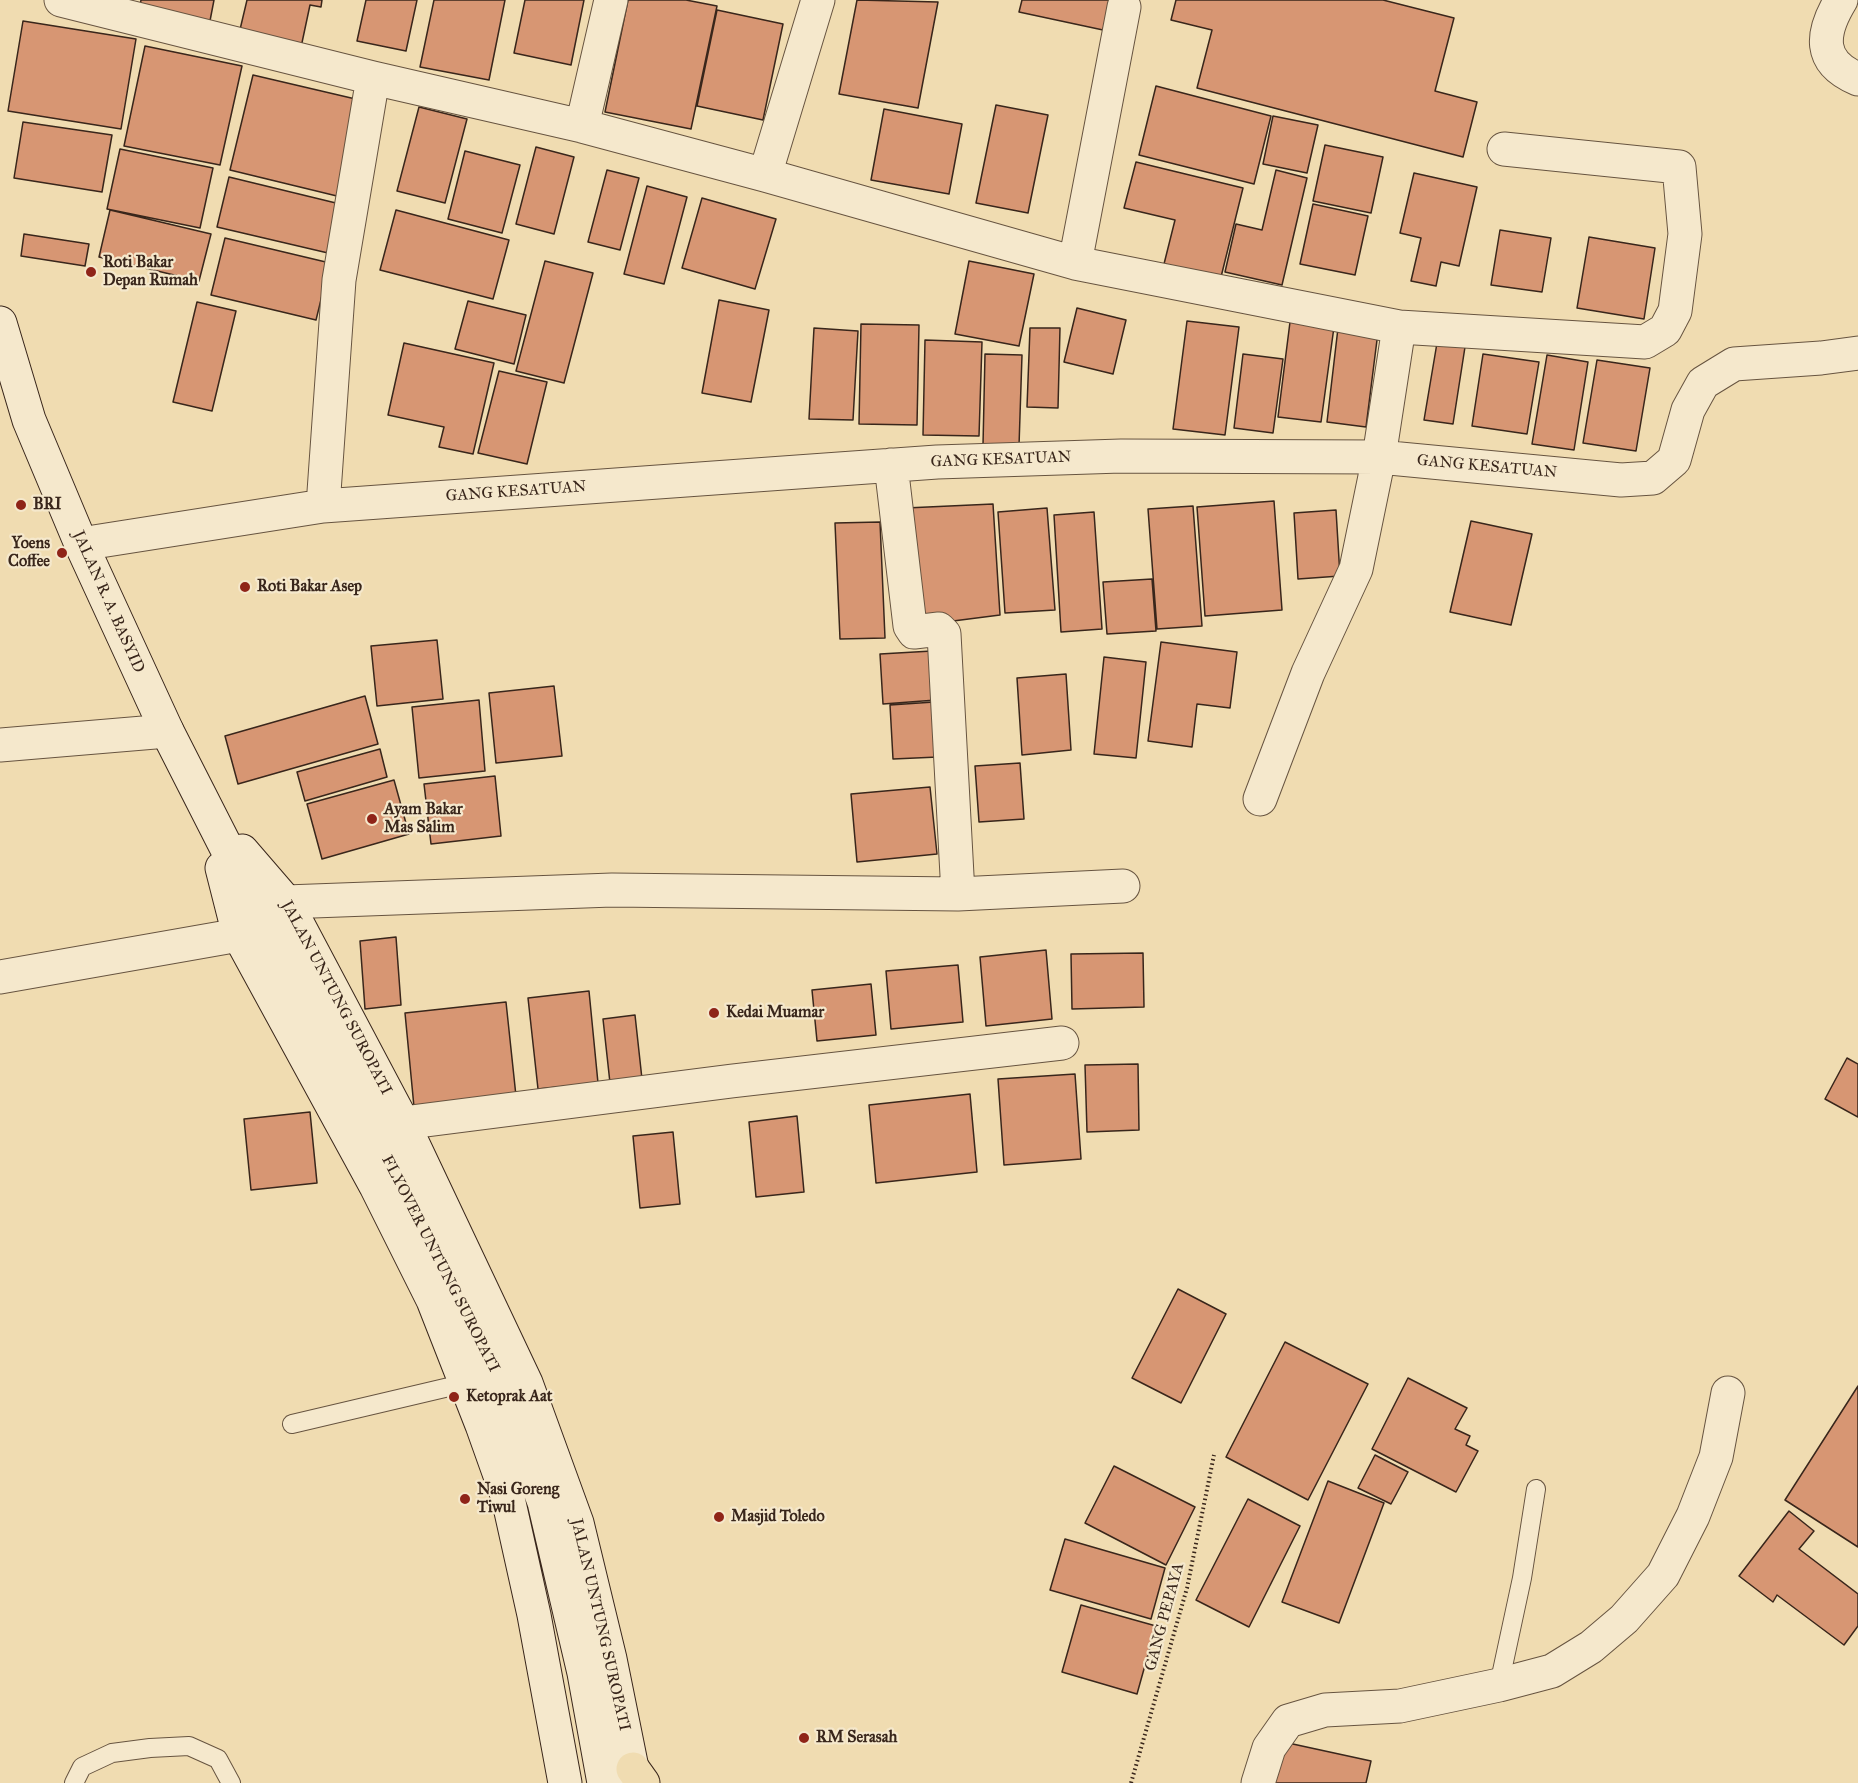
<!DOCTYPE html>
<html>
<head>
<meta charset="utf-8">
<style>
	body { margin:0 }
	canvas { display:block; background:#f0dcb1 }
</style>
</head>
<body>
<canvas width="1858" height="1783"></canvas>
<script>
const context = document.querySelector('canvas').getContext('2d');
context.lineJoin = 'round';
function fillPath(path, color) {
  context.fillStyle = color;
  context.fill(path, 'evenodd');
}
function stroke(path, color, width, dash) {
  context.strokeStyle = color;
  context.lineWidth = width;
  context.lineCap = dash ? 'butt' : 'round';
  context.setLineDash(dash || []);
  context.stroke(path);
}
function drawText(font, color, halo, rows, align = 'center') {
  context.font = font + ' "IM FELL Great Primer",serif';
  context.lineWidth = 4.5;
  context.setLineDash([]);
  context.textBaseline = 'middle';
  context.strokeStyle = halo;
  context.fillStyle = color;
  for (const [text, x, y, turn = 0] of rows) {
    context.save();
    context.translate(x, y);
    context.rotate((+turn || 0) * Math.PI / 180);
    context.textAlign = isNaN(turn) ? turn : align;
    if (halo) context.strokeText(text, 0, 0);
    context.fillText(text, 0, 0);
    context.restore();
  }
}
const building = new Path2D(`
	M141,0H214L209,26L139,10Z
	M247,0H322L321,7L310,5L300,52L238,38Z
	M366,0H417L406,51L357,41Z
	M434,0H505L489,80L420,67Z
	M525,0H584L571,65L514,53Z
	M628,0H686L717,6L691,129L605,112Z
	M857,0L938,2L918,108L839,94Z
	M1022,0H1110L1103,30L1019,12Z
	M1176,0H1383L1454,18L1435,91L1477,102L1463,157L1197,88L1212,30L1171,20Z
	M717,10L783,24L763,120L697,106Z
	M23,21L136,39L121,129L8,111Z
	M145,46L242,66L220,165L124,146Z
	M253,75L364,101L341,197L230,170Z
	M1156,86L1271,116L1254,184L1139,155Z
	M996,105L1048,115L1028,213L976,203Z
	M419,107L467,119L445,203L397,191Z
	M884,109L962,124L949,194L871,180Z
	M1273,116L1318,125L1307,173L1263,164Z
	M23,122L112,135L102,192L14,178Z
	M1325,145L1383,157L1371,213L1313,201Z
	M536,147L574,157L554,234L516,224Z
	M120,149L213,168L200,228L107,209Z
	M465,151L520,165L502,233L448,219Z
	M1136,162L1243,188L1221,277L1164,264L1175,220L1124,208Z
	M607,170L639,178L620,250L588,242Z
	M1276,170L1307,178L1282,285L1225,272L1236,224L1262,230Z
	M1414,173L1477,187L1459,266L1441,262L1436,286L1411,281L1421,238L1400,233Z
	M229,177L340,204L328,253L217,227Z
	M647,186L687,197L664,284L624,274Z
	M702,198L776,219L755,289L682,268Z
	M1313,204L1368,216L1355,275L1300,264Z
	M110,210L211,234L199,281L99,257Z
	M396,210L509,240L493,299L380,270Z
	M1500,230L1551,238L1542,292L1491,285Z
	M24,234L89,244L85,266L21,256Z
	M1589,237L1655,248L1644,319L1577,308Z
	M225,238L330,263L316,320L211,295Z
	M545,261L593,273L564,383L516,371Z
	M969,261L1034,274L1019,346L955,334Z
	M719,300L769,310L751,402L702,393Z
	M468,301L526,315L514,364L455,349Z
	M197,302L236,311L212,411L173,402Z
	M1077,308L1126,320L1113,374L1064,362Z
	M1187,321L1239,327L1225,435L1173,429Z
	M1290,322L1334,327L1321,422L1278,417Z
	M861,324L919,325L917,425L859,424Z
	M814,328L858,331L853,420L809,419Z
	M1030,328H1060L1058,408L1027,407Z
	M1338,328L1378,332L1366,427L1327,422Z
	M925,340L982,342L979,436L923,435Z
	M404,343L494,363L473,454L439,447L444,427L388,415Z
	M1437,343L1465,347L1453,424L1424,420Z
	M985,354L1022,355L1019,446L983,445Z
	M1243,354L1283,359L1273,433L1234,428Z
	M1483,354L1539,362L1527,434L1472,426Z
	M1547,355L1588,362L1574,450L1532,444Z
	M1597,360L1650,368L1636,451L1583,443Z
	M499,371L547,382L527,464L478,453Z
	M1274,501L1282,610L1205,616L1197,507Z
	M993,504L1000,615L914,626L906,508Z
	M1193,506L1202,626L1157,629L1148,509Z
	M1047,508L1055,610L1005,613L998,512Z
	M1336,510L1340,576L1298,579L1294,513Z
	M1094,512L1102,629L1061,632L1054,515Z
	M1471,521L1532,534L1511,625L1450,612Z
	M880,522L885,638L840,639L835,523Z
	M1152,579L1156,631L1107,634L1103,582Z
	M437,640L443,699L377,706L371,646Z
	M1161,642L1237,652L1230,708L1197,704L1192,747L1148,741Z
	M932,651L936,700L883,704L880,654Z
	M1104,657L1146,662L1136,758L1094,754Z
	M1066,674L1071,750L1022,755L1017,678Z
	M554,686L562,756L496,763L489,693Z
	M365,696L378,744L238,784L225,736Z
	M479,700L485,771L419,778L412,707Z
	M934,702L938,757L893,759L890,705Z
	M380,749L387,777L305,801L297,772Z
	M1020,763L1024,819L979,822L975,766Z
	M495,776L501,836L431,844L424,784Z
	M394,780L409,834L322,859L307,804Z
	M930,787L937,854L857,862L851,794Z
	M396,937L401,1005L365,1009L360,941Z
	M1046,950L1052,1019L986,1026L980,957Z
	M1143,953L1144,1007L1072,1009L1071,954Z
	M958,965L963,1022L891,1029L886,971Z
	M871,984L876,1035L817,1041L812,990Z
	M589,991L598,1083L538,1089L528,998Z
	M506,1002L516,1096L414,1107L405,1013Z
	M635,1015L642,1079L610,1083L603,1019Z
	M1847,1058L1858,1064V1117L1825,1099Z
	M1138,1064L1139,1130L1087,1132L1085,1065Z
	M1075,1074L1081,1159L1004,1165L998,1079Z
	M970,1094L977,1172L876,1183L869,1105Z
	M310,1112L317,1183L251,1190L244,1119Z
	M797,1116L804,1192L756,1197L749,1122Z
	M673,1132L680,1204L640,1208L633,1136Z
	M1178,1289L1226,1314L1181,1403L1132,1378Z
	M1285,1342L1368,1384L1308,1500L1226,1457Z
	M1408,1378L1467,1408L1455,1429L1470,1436L1466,1445L1478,1451L1456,1492L1372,1449Z
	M1858,1386V1547L1785,1500Z
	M1375,1455L1408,1472L1391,1504L1358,1488Z
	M1114,1466L1195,1507L1166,1565L1085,1523Z
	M1328,1481L1384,1503L1339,1623L1282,1602Z
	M1248,1499L1300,1526L1249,1627L1196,1600Z
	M1789,1511L1814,1531L1799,1549L1858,1594V1626L1844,1645L1777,1595L1773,1602L1739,1576Z
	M1065,1539L1165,1568L1151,1619L1050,1590Z
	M1081,1605L1156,1626L1137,1694L1062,1672Z
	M1279,1741L1371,1761L1366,1783H1269Z`);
const path = new Path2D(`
	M1131,1783L1187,1588L1214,1455`);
const service = new Path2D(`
	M292,1424L466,1383
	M1499,1685L1522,1578L1536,1489
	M74,1783L82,1767L112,1753L150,1748L189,1746L218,1759L231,1783`);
const minor = new Path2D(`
	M61,0L373,78L582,126L765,175L1075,263L1399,327L1645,342L1665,330L1675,311L1685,234L1679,167L1504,149
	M1841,0C1821,33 1817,62 1858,79
	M582,126L611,0
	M765,175L818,0
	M1075,263L1124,7
	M891,465L910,626L914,632L939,629L944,634L958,894
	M323,506L339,280L373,78
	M81,544L323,506L937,462L1121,456L1379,457L1621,480L1653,478L1674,460L1688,410L1703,383L1734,364L1821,358L1858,353
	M0,745L167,731
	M1260,799L1308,673L1356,569L1379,457L1399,327
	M286,902L612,890L958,894L1123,886
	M0,977L239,935
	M403,1123L732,1081L1062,1043
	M1258,1783L1269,1748L1288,1721L1325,1710L1400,1706L1499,1685L1552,1671L1591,1647L1624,1619L1663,1575L1693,1516L1716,1457L1728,1393`);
const secondary = new Path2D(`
	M0,323L29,420L81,544L167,731L340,1071L456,1291L500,1381L544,1502L584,1673L604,1783
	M242,851L286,902L403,1123L526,1383L577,1523L610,1659L635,1783
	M222,868L239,935L376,1186L433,1300L482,1425L508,1498L534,1615L565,1783`);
const trunk = new Path2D(`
	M633,1769L643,1783`);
const markers = [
	[91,272,6,"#8f2418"],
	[21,505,6,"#8f2418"],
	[62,553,6,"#8f2418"],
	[245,587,6,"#8f2418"],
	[372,819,6,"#8f2418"],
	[714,1013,6,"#8f2418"],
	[454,1397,6,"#8f2418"],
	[465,1499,6,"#8f2418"],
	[719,1517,6,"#8f2418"],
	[804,1738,6,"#8f2418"]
];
const poiNames = [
	["Roti Bakar",103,263],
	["Depan Rumah",103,281],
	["BRI",33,505],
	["Yoens",50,544,"right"],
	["Coffee",50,562,"right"],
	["Roti Bakar Asep",257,587],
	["Ayam Bakar",384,810],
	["Mas Salim",384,828],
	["Kedai Muamar",726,1013],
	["Ketoprak Aat",466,1397],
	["Nasi Goreng",477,1490],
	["Tiwul",477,1508],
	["Masjid Toledo",731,1517],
	["RM Serasah",816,1738]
];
const streetNames = [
	["GANG KESATUAN",1001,460,-2],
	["GANG KESATUAN",1487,467,5],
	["GANG KESATUAN",516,492,-4],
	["JALAN R. A. BASYID",108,602,66],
	["JALAN UNTUNG SUROPATI",336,998,62],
	["FLYOVER UNTUNG SUROPATI",440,1264,63],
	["GANG PEPAYA",1165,1617,-75],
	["JALAN UNTUNG SUROPATI",600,1625,77]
];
fillPath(building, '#d79673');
stroke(building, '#39261b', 1.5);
stroke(service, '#675440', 20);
stroke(minor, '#675440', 35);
stroke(secondary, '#39261b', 35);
stroke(trunk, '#39261b', 35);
stroke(path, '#39261b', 4, [1.5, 3]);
stroke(service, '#f5e8cc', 18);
stroke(minor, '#f5e8cc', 33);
stroke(secondary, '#f5e8cc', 33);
stroke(trunk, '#f0dcb1', 33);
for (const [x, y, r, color] of markers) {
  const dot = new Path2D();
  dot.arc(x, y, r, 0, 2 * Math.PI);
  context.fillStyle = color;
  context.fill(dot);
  stroke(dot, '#f5e8cc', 2);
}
drawText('bold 16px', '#39261b', '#f5e8cc', poiNames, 'left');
drawText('16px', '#39261b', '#f5e8cc', streetNames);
</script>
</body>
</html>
